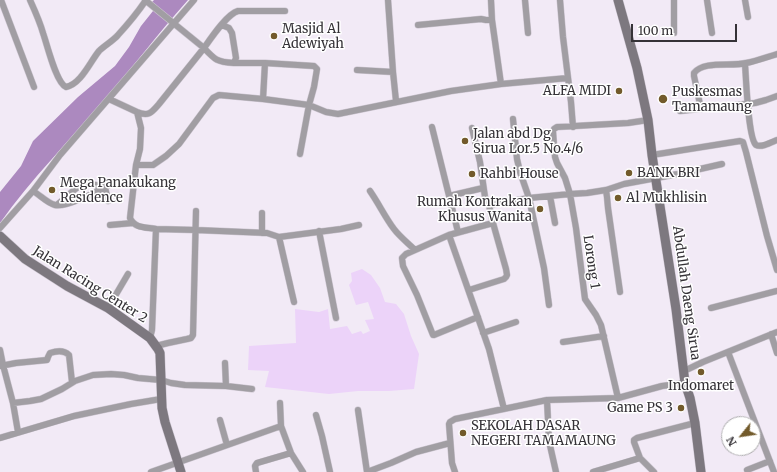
<!DOCTYPE html>
<html>
<head>
<meta charset="utf-8">
<style>
	body { margin:0 }
	#map { position:relative; width:777px; height:472px; overflow:hidden; background:#f2eaf6; font-family:Merriweather,serif }
	canvas { display:block }
	.north { position:absolute; left:721px; top:416px; width:40px; height:40px; box-sizing:border-box; background:#fff; border:1px solid #aeadaf; border-radius:50%; rotate:240deg; font-size:11px; font-weight:700; line-height:16px; text-align:center; color:#353237 }
	.north::after { content:''; display:block; margin:auto; width:14px; height:18px; background:#725a2b; clip-path:polygon(50% 0,100% 100%,50% 72%,0 100%) }
	.scale { position:absolute; left:631px; top:24px; width:106px; height:18px; box-sizing:border-box; border:2px solid #353237; border-top:0; padding-left:5px; font-size:12px; line-height:14px; white-space:nowrap; color:#353237; -webkit-text-stroke:3px #fff; paint-order:stroke }
</style>
</head>
<body>
<div id="map">
<canvas width="777" height="472"></canvas>
<div class="north">N</div>
<div class="scale">100 m</div>
</div>
<script>
const context = document.querySelector('canvas').getContext('2d');
context.lineJoin = 'round';
function fillPath(path, color) {
  context.fillStyle = color;
  context.fill(path, 'evenodd');
}
function stroke(path, color, width, dash) {
  context.strokeStyle = color;
  context.lineWidth = width;
  context.lineCap = dash ? 'butt' : 'round';
  context.setLineDash(dash || []);
  context.stroke(path);
}
function drawText(font, color, halo, rows, align = 'center') {
  context.font = font + ' Merriweather,serif';
  context.lineWidth = 3;
  context.setLineDash([]);
  context.textBaseline = 'middle';
  context.strokeStyle = halo;
  context.fillStyle = color;
  for (const [text, x, y, turn = 0] of rows) {
    context.save();
    context.translate(x, y);
    context.rotate((+turn || 0) * Math.PI / 180);
    context.textAlign = isNaN(turn) ? turn : align;
    if (halo) context.strokeText(text, 0, 0);
    context.fillText(text, 0, 0);
    context.restore();
  }
}
const green = new Path2D(`
	M362,269L371,275L380,288L385,302L396,304L404,314L411,336L419,354L414,389L389,391H358L329,394L265,387L269,371L248,370L249,346L296,343L295,309L319,312L328,309L330,329L347,326L352,334L361,331L363,334L370,331L365,320L374,319L368,302L356,305L349,285L352,281L351,273Z`);
const water = new Path2D(`
	M154,0H188C159,32 133,67 105,100C69,141 31,179 0,223V192L21,166L33,141L78,97L115,66L129,47L141,26L157,6L152,2Z`);
const street = new Path2D(`
	M1,0L34,87
	M30,0C35,11 40,22 43,33C47,44 56,83 66,87C81,84 90,62 99,51C105,45 113,41 118,35C128,24 138,12 146,0
	M145,0L204,48L159,104C152,112 149,117 137,112L141,128L140,149L136,165L130,218C135,229 146,227 156,229L152,330L150,338
	M388,0L393,72L396,101
	M491,0L492,20L501,84
	M525,0L528,33
	M560,0L563,37L571,102L573,127
	M674,0V33
	M707,0L712,33
	M745,0L748,17
	M222,25L229,28L232,33L236,58L234,63C217,62 215,60 204,48C211,38 227,14 238,11H285
	M418,25L481,19L486,20H492
	M234,63H265L263,99
	M265,63L314,66L317,69L314,87L309,105L300,154
	M745,64C746,76 748,138 756,145C761,148 772,142 777,140
	M357,70L393,72
	M109,99L137,112
	M701,109L694,76V73C704,60 731,67 746,63C756,61 767,57 777,54
	M680,111L755,103L766,100L777,96
	M513,119L517,159L520,172L529,198L544,268L549,305
	M432,127L458,232
	M472,128L480,162L485,197L489,205L493,223
	M652,155L740,141L743,142L746,152L767,236L777,270
	M136,165H153L166,156L179,144L213,98L219,95L263,99L309,105L326,112L338,114L451,91L501,84L568,78
	M606,190L607,197L608,208L620,292
	M33,191C40,195 47,203 55,205C66,208 100,190 111,184
	M370,191C379,204 385,217 394,229C400,237 408,243 415,250
	M449,196L483,188
	M550,196L555,223
	M58,204C78,189 76,179 105,187L108,201
	M489,205L529,198L570,194L587,193L606,190L624,184L678,174L722,164
	M262,213V233
	M110,225L133,223
	M0,228L33,191L60,155L194,0
	M156,229L196,230L267,233L279,237L341,229L359,225
	M319,231L336,318
	M449,235L489,349L504,409
	M279,237L294,302
	M469,290L504,279L506,277L507,275L506,269L493,223L449,235L406,254L402,258L403,266L417,295L433,335H434L478,317
	M108,308L128,274
	M711,308L777,291
	M483,333L516,322
	M771,334L777,353
	M563,342L604,336
	M156,346L168,343L187,339L191,338L193,335L196,211
	M0,350L3,365L13,403L18,432
	M728,352L774,472
	M225,363L226,386
	M0,366L16,363L47,360L48,357L50,353C56,351 64,350 69,355L72,382
	M684,371L703,362L777,332
	M618,398L601,325L596,315L587,302L585,299L576,228L570,194L565,178L557,163L555,157L554,146L553,131L554,129L557,127L628,123L648,120
	M547,400L549,441L556,472
	M13,403L30,401L41,399L62,389L75,381L93,375L111,374L124,375L138,378L161,380L171,383L185,385L226,386L252,389
	M280,403L281,426
	M358,410L367,472
	M316,415L322,436L330,472
	M220,420L227,445
	M0,438L74,416L131,404L161,399
	M640,458L654,472
	M747,470L770,461
	M151,472L281,426L291,453L303,472
	M256,472L255,466L257,463L291,453
	M367,472L391,463L416,452L450,443
	M455,472L452,463L449,424L450,422L455,419L547,400L618,398L662,386L685,383
	M593,472L640,458L634,442V440L637,438L695,423`);
const secondary = new Path2D(`
	M618,0L637,68L648,120L652,155L676,309L685,383L690,398L695,423L701,472
	M0,236L25,259L67,286L108,308L150,338L158,349L160,353L162,408L165,422L181,472`);
const markers = [
	[274,36,4,"#725a2b"],
	[619,91,4,"#725a2b"],
	[663,99,5,"#725a2b"],
	[465,141,4,"#725a2b"],
	[629,173,4,"#725a2b"],
	[472,174,4,"#725a2b"],
	[52,190,4,"#725a2b"],
	[618,198,4,"#725a2b"],
	[540,209,4,"#725a2b"],
	[701,372,4,"#725a2b"],
	[681,408,4,"#725a2b"],
	[463,433,4,"#725a2b"]
];
const poiNames = [
	["Masjid Al",282,29],
	["Adewiyah",282,44],
	["ALFA MIDI",611,91,"right"],
	["Puskesmas",672,92],
	["Tamamaung",672,107],
	["Jalan abd Dg",473,134],
	["Sirua Lor.5 No.4/6",473,149],
	["BANK BRI",637,173],
	["Rahbi House",480,174],
	["Mega Panakukang",60,183],
	["Residence",60,198],
	["Al Mukhlisin",626,198],
	["Rumah Kontrakan",532,202,"right"],
	["Khusus Wanita",532,217,"right"],
	["Indomaret",701,386,"center"],
	["Game PS 3",673,408,"right"],
	["SEKOLAH DASAR",471,426],
	["NEGERI TAMAMAUNG",471,441]
];
const streetNames = [
	["Lorong 1",591,262,82],
	["Jalan Racing Center 2",90,285,32],
	["Abdullah Daeng Sirua",686,293,82]
];
fillPath(green, '#ecd3f9');
fillPath(water, '#ac89bf');
stroke(street, '#ccc5d0', 7);
stroke(secondary, '#ccc5d0', 10);
stroke(street, '#a19ea3', 6);
stroke(secondary, '#7d787f', 9);
for (const [x, y, r, color] of markers) {
  const dot = new Path2D();
  dot.arc(x, y, r, 0, 2 * Math.PI);
  context.fillStyle = color;
  context.fill(dot);
  stroke(dot, '#fff', 1.5);
}
drawText('13px', '#353237', '#fff', poiNames, 'left');
drawText('13px', '#353237', '#fff', streetNames);
</script>
</body>
</html>
